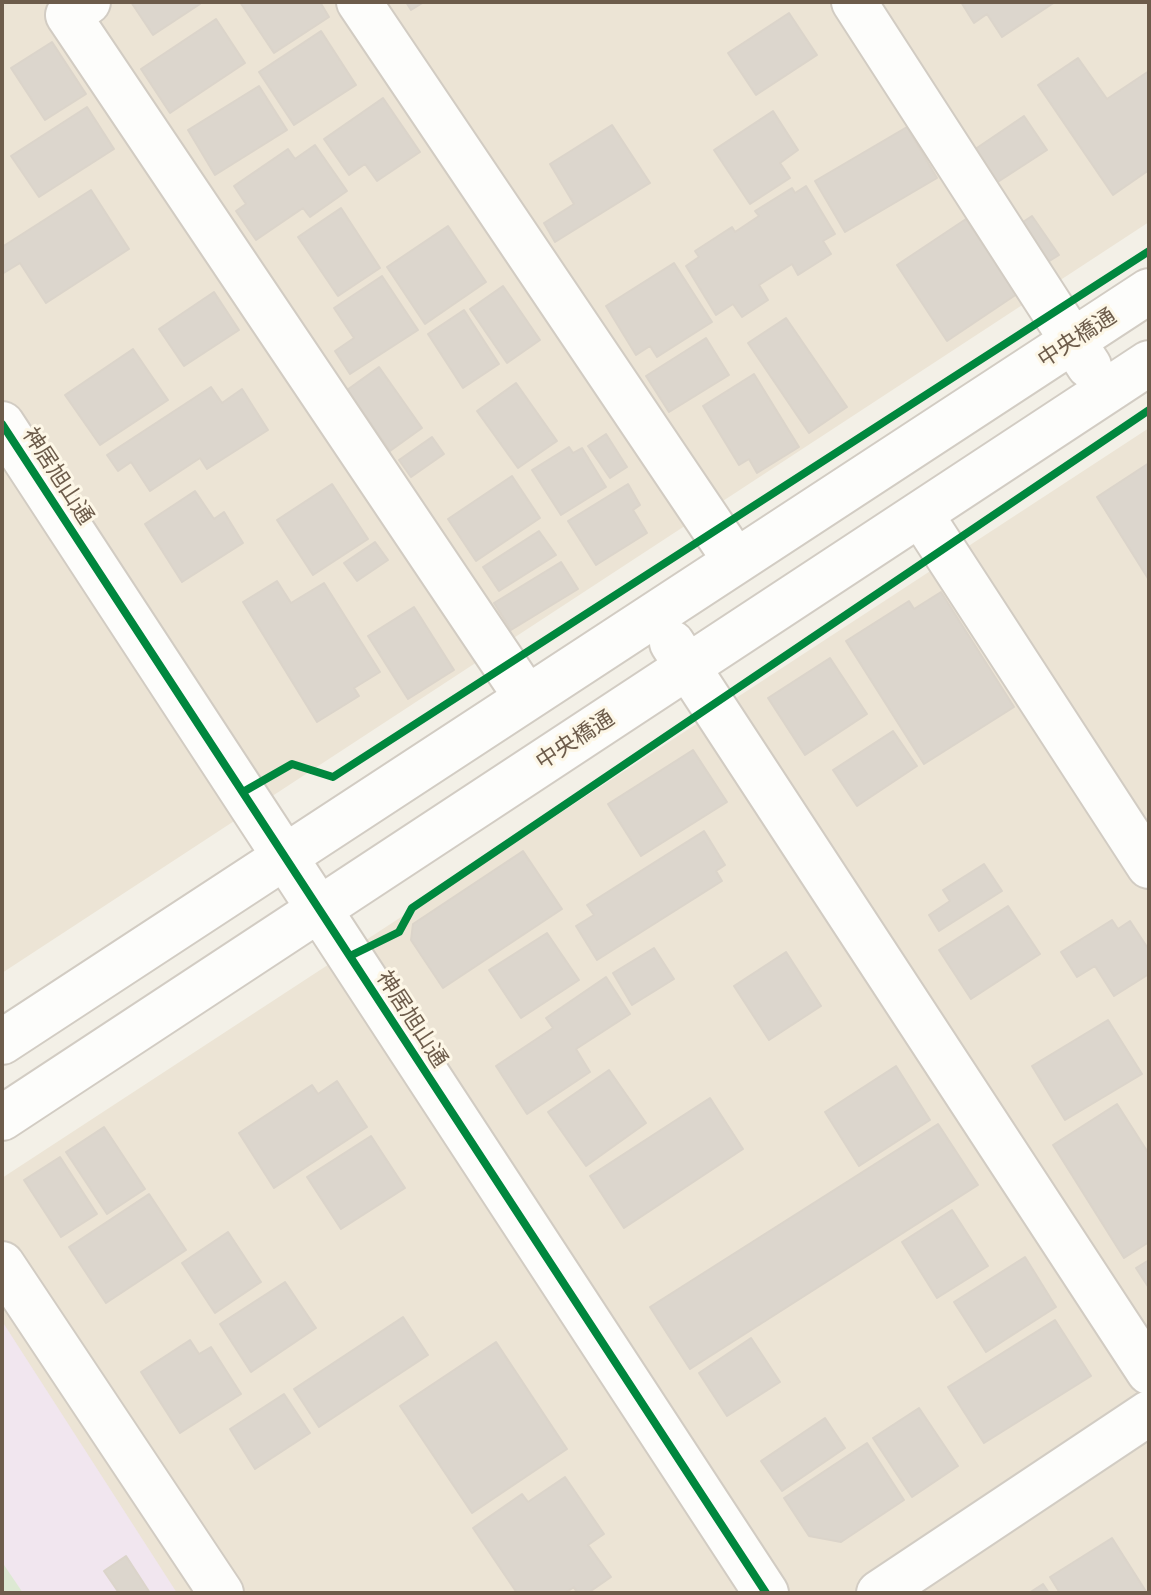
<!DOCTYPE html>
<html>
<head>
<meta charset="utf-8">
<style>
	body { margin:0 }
	#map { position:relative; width:1151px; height:1595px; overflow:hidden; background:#f3f0e7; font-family:"Asap Condensed",sans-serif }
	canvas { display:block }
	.frame { position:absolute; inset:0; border:4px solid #6d5c4b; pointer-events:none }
</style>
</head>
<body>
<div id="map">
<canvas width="1151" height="1595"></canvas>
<div class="frame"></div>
</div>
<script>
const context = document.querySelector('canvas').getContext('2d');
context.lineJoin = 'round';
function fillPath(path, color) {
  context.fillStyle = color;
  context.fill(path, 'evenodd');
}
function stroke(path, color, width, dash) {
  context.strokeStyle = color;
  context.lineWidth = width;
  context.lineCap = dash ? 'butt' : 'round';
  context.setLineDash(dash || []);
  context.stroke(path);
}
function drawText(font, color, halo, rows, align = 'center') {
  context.font = font + ' "Asap Condensed","Noto Sans JP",sans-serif';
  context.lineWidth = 6;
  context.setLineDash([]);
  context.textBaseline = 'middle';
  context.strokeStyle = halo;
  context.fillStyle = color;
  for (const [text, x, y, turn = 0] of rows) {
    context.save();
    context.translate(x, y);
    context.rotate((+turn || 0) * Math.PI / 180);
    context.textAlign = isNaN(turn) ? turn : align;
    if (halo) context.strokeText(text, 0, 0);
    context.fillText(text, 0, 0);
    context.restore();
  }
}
const residential = new Path2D(`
	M2,2H1149V222L2,973Z
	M1149,428V1593H2V1178Z`);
const education = new Path2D(`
	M2,1321L177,1593H2Z`);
const green = new Path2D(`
	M2,1562L23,1593H2Z`);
const building = new Path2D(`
	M131,2H199L200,4L153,35Z
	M240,2H320L329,17L274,53Z
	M406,2H424L411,10Z
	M961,2H1055L1002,37L987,14L974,23Z
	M789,13L817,55L756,95L728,53Z
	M216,19L245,63L170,113L141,69Z
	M321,31L356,85L294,125L259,72Z
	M52,42L86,94L45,120L11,68Z
	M1078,58L1107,99L1149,71V170L1113,195L1038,85Z
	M259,86L287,130L215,175L188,130Z
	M383,98L420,152L377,181L365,164L349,175L324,139Z
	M87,107L114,149L39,197L11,156Z
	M773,111L798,150L780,163L790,178L750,204L714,150Z
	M1024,116L1047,150L990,187L968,154Z
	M612,125L650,183L555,242L544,223L574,204L550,164Z
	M907,127L937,178L845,232L815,181Z
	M315,145L347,191L310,217L303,208L256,240L236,211L246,204L234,186L288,149L295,159Z
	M806,186L835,234L823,241L831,254L798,275L792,264L759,285L768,300L742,317L733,304L716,315L686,266L699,257L695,251L732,227L735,232L759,216L755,211L792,188L795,193Z
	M91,190L129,249L46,303L20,263L2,274V247Z
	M341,208L380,268L338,296L298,237Z
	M1032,216L1059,255L1043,265L1017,226Z
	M966,219L1017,294L947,341L897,265Z
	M448,226L486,282L425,324L387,267Z
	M674,263L712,322L657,357L650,346L636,355L606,306Z
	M382,276L418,330L350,374L335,351L354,338L334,308Z
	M503,286L540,340L507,363L470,309Z
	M214,292L239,330L184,366L159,329Z
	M464,310L499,364L463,388L428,334Z
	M786,318L847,407L809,433L748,343Z
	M706,338L729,375L669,412L646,376Z
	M133,349L168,400L100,445L65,395Z
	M379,367L422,428L390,451L347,390Z
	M754,374L799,447L757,473L749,459L739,465L703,406Z
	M516,383L557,441L518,468L477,411Z
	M211,387L222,403L242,389L268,430L207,469L200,458L150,491L131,462L118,471L107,455Z
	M606,434L627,467L610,478L588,446Z
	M432,437L444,454L411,477L399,460Z
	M569,447L573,453L582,448L606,487L561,515L532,470Z
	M1149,463V580L1097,497Z
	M512,476L540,518L476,561L448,519Z
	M332,484L368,539L313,575L277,520Z
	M628,484L640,505L633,510L647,533L596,565L568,521Z
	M195,491L214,519L224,512L243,543L182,582L145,524Z
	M539,531L556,555L499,591L483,567Z
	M375,542L388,560L357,581L344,563Z
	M561,562L578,589L511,630L494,603Z
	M277,581L291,603L324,583L380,672L354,688L359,696L317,722L243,602Z
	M941,592L1014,707L924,764L846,641L909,601L914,609Z
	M414,607L454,670L408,699L368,636Z
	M830,658L867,714L805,755L768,698Z
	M893,731L917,766L857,806L833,770Z
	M693,750L727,802L641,856L608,804Z
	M704,831L725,865L716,871L722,881L597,960L576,926L594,915L587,905Z
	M523,851L562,909L443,988L411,940L413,924Z
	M984,864L1002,891L939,931L929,915L950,901L943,890Z
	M1008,906L1040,954L971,999L939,950Z
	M1112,920L1118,929L1130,921L1149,950V974L1114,996L1095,966L1077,977L1061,952Z
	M547,933L579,980L521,1018L489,970Z
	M654,948L674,979L632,1005L613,973Z
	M786,952L821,1006L769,1040L734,986Z
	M606,977L630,1014L576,1049L590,1072L527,1114L496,1066L553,1028L546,1018Z
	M1108,1020L1142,1074L1065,1120L1032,1066Z
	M896,1066L930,1120L859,1166L825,1112Z
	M609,1070L646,1123L586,1166L548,1112Z
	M337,1081L367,1127L274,1188L239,1133L312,1085L318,1094Z
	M710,1098L743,1149L624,1228L590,1176Z
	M1117,1104L1149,1154V1242L1124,1258L1053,1145Z
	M938,1124L978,1185L690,1369L650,1307Z
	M104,1127L145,1189L107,1214L66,1152Z
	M371,1136L405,1188L341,1229L307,1177Z
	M60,1157L97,1214L61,1237L24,1180Z
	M149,1194L186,1250L106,1303L69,1247Z
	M952,1210L988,1266L937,1298L902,1242Z
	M228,1232L261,1282L215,1313L182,1263Z
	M1025,1257L1056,1307L986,1352L954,1302Z
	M1149,1260V1288L1136,1268Z
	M285,1282L316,1328L251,1372L220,1324Z
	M403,1317L428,1355L319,1427L294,1389Z
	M1055,1320L1091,1376L984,1443L948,1387Z
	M751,1338L780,1382L727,1416L699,1373Z
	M190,1340L199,1354L211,1347L241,1394L180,1433L141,1372Z
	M496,1342L567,1449L472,1513L400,1406Z
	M284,1394L310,1433L255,1469L230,1429Z
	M919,1408L958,1466L912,1497L873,1438Z
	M825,1418L845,1448L782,1491L761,1461Z
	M867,1443L904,1500L841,1542L809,1536L784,1498Z
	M565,1477L604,1534L588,1545L611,1577L588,1593H577L574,1587L565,1593H517L473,1528L522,1494L528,1502Z
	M1112,1538L1147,1593H1060L1050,1577Z
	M126,1556L150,1593H119L104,1571Z
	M1043,1584L1049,1593H1029Z`);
const minor = new Path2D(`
	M88,2L68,15L527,698
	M359,2L735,560
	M854,2L1089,366
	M2,424L766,1593
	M921,515L1149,866
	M672,643L1149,1372
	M2,1042L1149,291
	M2,1118L1149,363
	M2,1264L221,1593
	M879,1593L1149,1413`);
const cycleway = new Path2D(`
	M2,424L766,1593
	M243,792L292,764L333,777L1149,251
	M350,956L399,932L412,908L1149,410`);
const streetNames = [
	["中央橋通",1077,338,-33],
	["神居旭山通",58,476,57],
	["中央橋通",575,740,-33],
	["神居旭山通",412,1019,57]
];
fillPath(residential, '#ece4d5');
fillPath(education, '#f1e6ef');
fillPath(green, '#dde9d3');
fillPath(building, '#dcd6cd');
stroke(building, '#dbd4ca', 2);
stroke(minor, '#d2ccc3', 48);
stroke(minor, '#fdfdfb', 44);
stroke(cycleway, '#00873e', 8);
drawText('22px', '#6d5c4b', '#fdf7e7', streetNames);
</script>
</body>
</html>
